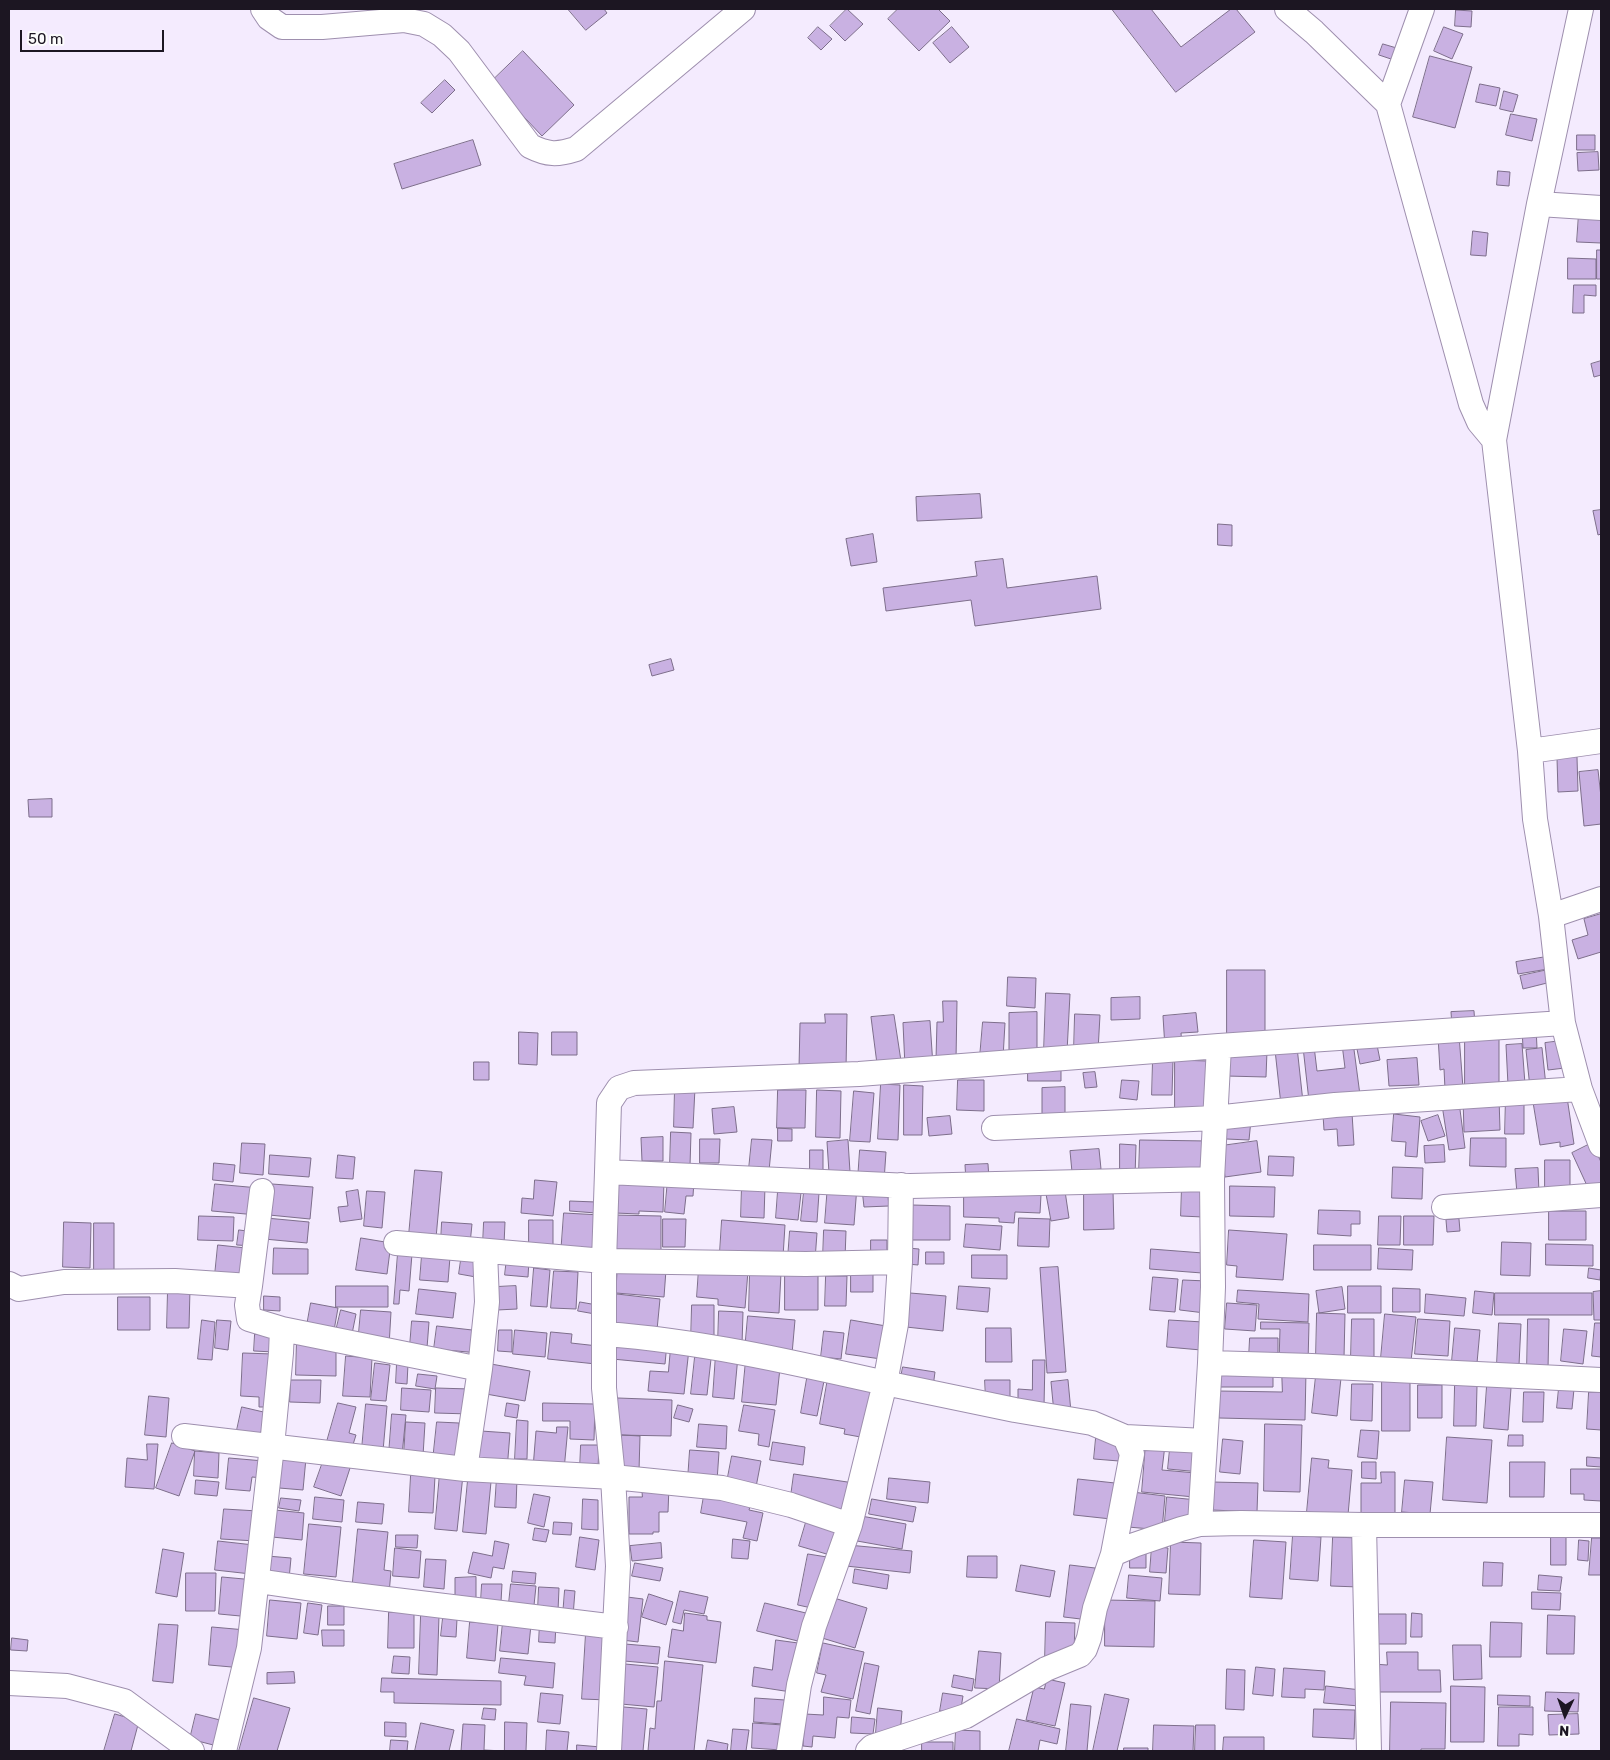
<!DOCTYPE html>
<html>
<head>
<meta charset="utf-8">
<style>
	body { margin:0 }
	#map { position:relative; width:1610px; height:1760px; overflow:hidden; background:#f4ebfe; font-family:Rubik,sans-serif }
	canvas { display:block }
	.frame { position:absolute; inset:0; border:10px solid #1c1622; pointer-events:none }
	.north { position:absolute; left:1540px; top:1690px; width:50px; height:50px; -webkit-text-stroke:4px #fcfcfc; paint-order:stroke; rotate:183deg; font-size:14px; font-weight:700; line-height:20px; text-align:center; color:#1c1622 }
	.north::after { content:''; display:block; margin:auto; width:18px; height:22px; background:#1c1622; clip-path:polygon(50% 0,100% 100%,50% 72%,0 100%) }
	.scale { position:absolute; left:20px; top:30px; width:144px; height:22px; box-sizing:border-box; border:2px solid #1c1622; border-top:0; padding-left:6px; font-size:15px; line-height:18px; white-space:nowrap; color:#1c1622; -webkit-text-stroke:4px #fcfcfc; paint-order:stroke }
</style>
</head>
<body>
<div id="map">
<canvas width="1610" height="1760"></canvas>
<div class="frame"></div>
<div class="north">N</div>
<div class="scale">50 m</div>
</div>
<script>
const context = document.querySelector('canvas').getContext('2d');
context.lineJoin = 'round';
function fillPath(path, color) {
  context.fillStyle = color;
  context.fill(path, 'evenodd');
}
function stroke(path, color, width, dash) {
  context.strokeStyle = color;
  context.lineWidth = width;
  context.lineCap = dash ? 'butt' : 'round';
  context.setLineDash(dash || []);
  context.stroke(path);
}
const building = new Path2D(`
	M568,9H604L607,13L586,30Z
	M847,9L863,24L845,41L830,26Z
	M898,9H938L950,21L919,51L888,19Z
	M1112,9H1151L1181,47L1231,9H1236L1255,32L1176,92Z
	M1456,10L1472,11L1471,27L1455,26Z
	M818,27L832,39L821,50L808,38Z
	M952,27L969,47L950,63L933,43Z
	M1444,27L1463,34L1452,59L1434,51Z
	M1383,44L1400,49L1397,61L1379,55Z
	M523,51L574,105L542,136L491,82Z
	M1430,56L1472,67L1455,128L1413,117Z
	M445,80L455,90L432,113L421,103Z
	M1480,84L1500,88L1496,106L1476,102Z
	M1504,91L1518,95L1513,112L1500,109Z
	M1511,114L1537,119L1532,141L1506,135Z
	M1577,135H1595V150H1577Z
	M473,140L481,165L402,189L394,164Z
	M1598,152L1599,170L1578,171L1577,153Z
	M1498,171L1510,172L1509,186L1497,185Z
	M1579,213L1601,214V243L1577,242Z
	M1473,231L1488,233L1486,256L1471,255Z
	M1597,250H1601V279H1597Z
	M1568,258L1596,259V279H1568Z
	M1574,285H1596V296L1584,295V313H1573Z
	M1601,361V375L1594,377L1591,364Z
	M980,494L982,518L917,521L916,497Z
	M1601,510V534L1598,535L1593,511Z
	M1218,524L1232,525V546L1218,545Z
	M873,534L877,562L851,566L846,539Z
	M1003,559L1007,588L1097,576L1101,609L975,626L971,600L886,611L883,588L977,576L975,562Z
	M671,659L674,670L652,676L649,665Z
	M1577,757L1578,791L1558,792L1557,758Z
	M1598,770L1601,797V824L1584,826L1579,772Z
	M52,799V817H29L28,800Z
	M1601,914V952L1578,959L1572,940L1588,935L1584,919Z
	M1546,957L1548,969L1518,974L1516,962Z
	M1227,970H1265V1037L1227,1036Z
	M1548,970L1551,982L1523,989L1520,976Z
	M1008,977L1036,978L1035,1008L1007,1006Z
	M1046,993L1070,994L1067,1052L1044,1051Z
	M1140,997V1019L1111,1020V998Z
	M943,1001H957L956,1060L936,1059L937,1022H943Z
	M1474,1011L1475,1025L1452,1026L1451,1012Z
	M1037,1012V1054H1009V1013Z
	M1196,1013L1198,1032L1181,1033L1182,1046L1165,1048L1163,1016Z
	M825,1014H847L846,1069L799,1068L800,1023H825Z
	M1075,1014L1100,1015L1098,1051L1074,1050Z
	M894,1015L901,1061L877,1064L871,1017Z
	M930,1021L933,1066L905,1067L903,1023Z
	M983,1022L1005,1023L1003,1058L980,1057Z
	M1536,1027L1537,1048H1523L1522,1028Z
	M519,1032L538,1033L537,1065L519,1064Z
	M552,1032H577V1055H552Z
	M1465,1033H1499V1085H1465Z
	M1459,1035L1463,1088L1445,1089L1444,1069L1440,1070L1438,1036Z
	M1376,1040L1380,1060L1360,1064L1356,1044Z
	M1561,1041L1565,1068L1548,1070L1545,1043Z
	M1353,1042L1360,1095L1309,1101L1303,1047L1314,1046L1317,1071L1345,1068L1342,1044Z
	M1522,1044L1525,1084L1508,1085L1506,1045Z
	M1297,1047L1303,1102L1281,1105L1275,1050Z
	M1542,1048L1546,1086L1530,1088L1526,1050Z
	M1227,1050L1267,1051L1266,1077L1226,1076Z
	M1417,1058L1419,1085L1389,1086L1387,1060Z
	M1153,1059L1173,1060L1172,1095H1152Z
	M1175,1060L1208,1061V1108H1175Z
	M474,1062H489V1080H474Z
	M1028,1068H1061V1081H1028Z
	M1095,1072L1097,1087L1085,1088L1083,1073Z
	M958,1080H984V1111L957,1110Z
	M1122,1080L1139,1081L1137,1100L1120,1098Z
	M881,1084L900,1085L898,1140L878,1139Z
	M904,1085L923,1086L922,1135H904Z
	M675,1087L695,1088L693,1128L674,1127Z
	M1065,1087V1119H1042V1088Z
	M778,1090H806L805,1128H777Z
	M817,1090L841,1091L840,1138L816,1137Z
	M854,1091L874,1093L870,1142L850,1141Z
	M1506,1095L1524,1096V1134H1505Z
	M1499,1097L1500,1130L1464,1132L1463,1098Z
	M1567,1097L1574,1144L1560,1147V1142L1540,1145L1533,1102Z
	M1459,1102L1465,1148L1449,1150L1442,1105Z
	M734,1107L737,1132L714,1134L712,1109Z
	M1352,1113L1354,1145L1338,1146L1337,1129L1324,1130L1323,1115Z
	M1394,1114L1420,1117L1417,1157L1405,1156L1406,1142L1392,1141Z
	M1438,1115L1445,1136L1428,1141L1421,1121Z
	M950,1116L952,1134L929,1136L927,1118Z
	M1227,1118L1251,1120L1249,1140L1226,1139Z
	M778,1128L792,1129V1141H778Z
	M671,1132L691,1133L690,1166H670Z
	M663,1137V1161H642L641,1138Z
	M1471,1138H1506V1167L1470,1166Z
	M700,1139H720L719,1163H700Z
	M752,1139L772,1140L769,1171L749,1169Z
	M848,1140L850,1172L829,1173L827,1142Z
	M1140,1140L1208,1141V1175L1139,1174Z
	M1257,1141L1261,1172L1225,1177L1221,1146Z
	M242,1143L265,1144L263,1175L240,1173Z
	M1592,1143L1601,1162V1185L1589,1190L1572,1153Z
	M1120,1144L1136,1145L1135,1177H1120Z
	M1444,1145L1445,1162L1425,1163L1424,1146Z
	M1099,1149L1101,1169L1072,1172L1070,1151Z
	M810,1150H823V1171L810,1172Z
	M860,1150L886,1152L884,1181L858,1179Z
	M270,1155L311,1158L309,1177L269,1174Z
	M338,1155L355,1157L353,1179L336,1178Z
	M1269,1156L1294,1157L1293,1176L1268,1175Z
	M1545,1160H1570V1192L1545,1191Z
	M214,1163L235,1165L233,1182L213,1180Z
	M988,1164L989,1179L966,1181L965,1165Z
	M1393,1167L1423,1168L1422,1199L1392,1198Z
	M1538,1168L1539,1193L1517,1194L1515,1169Z
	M415,1170L442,1172L436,1238L409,1235Z
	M616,1179L664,1181L663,1212L639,1211V1214L615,1213Z
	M668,1179L694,1181L693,1196H686L684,1214L665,1212Z
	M535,1180L557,1182L553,1216L521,1213L522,1198L533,1199Z
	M215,1184L259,1188L257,1215L212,1211Z
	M272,1184L313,1187L310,1219L269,1215Z
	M828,1184L857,1186L854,1225L825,1223Z
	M742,1185L765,1186L764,1218L741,1217Z
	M1182,1186H1204L1203,1217L1181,1216Z
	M1230,1186L1275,1187L1274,1217L1230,1216Z
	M887,1187L889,1206L864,1207L862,1189Z
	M358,1190L362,1219L340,1222L338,1207L348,1206L346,1192Z
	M367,1191L385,1192L382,1228L364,1226Z
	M778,1191L801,1193L798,1220L776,1218Z
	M1065,1191L1069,1218L1051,1221L1046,1194Z
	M1084,1191H1113L1114,1229L1084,1230Z
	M804,1192L819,1193L817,1222L801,1221Z
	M964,1193L1041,1195L1040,1213L1015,1212L1014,1223L999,1222V1218L964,1217Z
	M570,1201L596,1202V1213L570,1211Z
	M912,1205L950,1206V1240H912Z
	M1319,1210L1360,1211V1224H1351V1236L1318,1234Z
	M1549,1211H1586V1240H1549Z
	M564,1213L601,1215L598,1257L561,1254Z
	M612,1215L661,1216V1250L612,1249Z
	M199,1216L234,1217L233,1241L198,1240Z
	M1379,1216H1401L1400,1245H1378Z
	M1404,1216H1434L1433,1245H1404Z
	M266,1218L309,1222L307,1243L264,1239Z
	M1019,1218L1050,1219L1049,1247L1018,1246Z
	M663,1219H686L685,1247H663Z
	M1459,1219L1460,1231L1447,1232L1446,1220Z
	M529,1220H553V1248H529Z
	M722,1220L785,1225L783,1257L720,1252Z
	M64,1222L91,1223L90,1268L63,1267Z
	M442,1222L472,1224L470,1244L441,1242Z
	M484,1222H505L504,1245L483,1244Z
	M94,1223H114V1275H94Z
	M966,1224L1002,1226L1000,1250L964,1247Z
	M239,1230L255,1232L253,1246L237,1245Z
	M824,1230L846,1231L845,1259L823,1258Z
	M1229,1230L1287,1234L1283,1280L1236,1277L1237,1266L1227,1265Z
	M790,1231L817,1233L815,1260L788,1258Z
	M361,1238L391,1243L387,1274L356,1270Z
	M871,1240H887V1256L871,1257Z
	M1502,1242L1531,1243L1530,1276L1501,1275Z
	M1546,1244L1593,1245V1266L1546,1265Z
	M218,1245L246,1248L243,1277L215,1275Z
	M1314,1245H1371V1270H1314Z
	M274,1248L308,1249V1274H273Z
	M908,1248L919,1249L918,1265L907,1264Z
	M1379,1248L1413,1250L1412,1270L1378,1269Z
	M1151,1249L1203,1253L1202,1273L1150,1269Z
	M926,1252H944V1264H926Z
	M398,1253L412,1254L409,1291L400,1290L399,1304H394Z
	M422,1255L450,1257L448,1282L420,1280Z
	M972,1255H1007V1279L972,1278Z
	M507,1257L529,1260L528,1277L505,1275Z
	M461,1260L478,1262L476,1277L459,1274Z
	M618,1266L666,1270L664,1297L616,1293Z
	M851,1266H873V1292H851Z
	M1058,1267L1066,1372L1047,1373L1040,1268Z
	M534,1268L550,1270L547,1307L531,1306Z
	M699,1268L748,1271L745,1308L718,1305V1299L697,1297Z
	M1589,1268L1601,1270L1600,1280L1588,1278Z
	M554,1271L578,1272L576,1309L551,1308Z
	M750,1272L781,1273L779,1313L749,1311Z
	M785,1275H818V1310H785Z
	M826,1276H847L846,1306H825Z
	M1153,1277L1178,1279L1175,1312L1150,1310Z
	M1183,1280L1207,1281L1205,1313L1180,1310Z
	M336,1286H388V1307H336Z
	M516,1286L517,1309L497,1310L496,1287Z
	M959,1286L990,1288L988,1312L957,1309Z
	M1348,1286H1381V1313H1348Z
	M1342,1287L1345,1309L1319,1313L1316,1291Z
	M1393,1288L1420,1289V1312H1393Z
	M168,1289H190L189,1328H167Z
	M419,1289L456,1293L453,1318L416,1314Z
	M1238,1290L1309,1294L1308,1322L1258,1319L1259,1304L1237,1302Z
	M1475,1291L1494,1293L1492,1315L1473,1313Z
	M1601,1291V1320H1594L1593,1292Z
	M910,1293L946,1296L943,1331L906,1327Z
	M1495,1293H1592V1315H1495Z
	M617,1294L660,1299L657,1330L614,1325Z
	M1426,1294L1466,1298L1464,1316L1425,1313Z
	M264,1296L280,1297V1311L264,1310Z
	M118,1297H150V1330H118Z
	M580,1302L597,1305L595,1314L578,1311Z
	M311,1303L338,1308L333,1336L306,1331Z
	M1227,1303L1257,1305L1255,1331L1225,1329Z
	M692,1305H714V1342L691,1341Z
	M341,1310L356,1314L351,1339L335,1335Z
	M361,1310L391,1312L389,1346L358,1344Z
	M719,1311L743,1312L742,1345L718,1344Z
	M1317,1313L1345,1314L1344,1358L1316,1357Z
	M1385,1314L1416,1317L1411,1361L1381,1358Z
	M748,1316L795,1320L792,1354L745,1350Z
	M1352,1319H1374V1357H1351Z
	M1418,1319L1450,1321L1448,1356L1415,1354Z
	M1528,1319H1549L1548,1370H1527Z
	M202,1320L215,1322L212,1360L198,1359Z
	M217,1320L231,1321L228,1350L215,1348Z
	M851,1320L886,1326L881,1359L846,1354Z
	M1169,1320L1203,1322L1201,1350L1167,1347Z
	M412,1321L429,1322L427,1348L410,1346Z
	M1261,1322L1309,1323L1308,1363L1279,1362L1280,1329H1261Z
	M1499,1323L1521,1324L1519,1365L1497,1364Z
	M1595,1323H1601V1357L1592,1356Z
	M437,1326L481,1331L479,1353L434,1349Z
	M986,1328H1011L1012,1362H986Z
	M1455,1328L1480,1330L1477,1363L1452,1361Z
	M1564,1329L1587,1331L1583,1364L1561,1361Z
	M499,1330H512V1352L498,1351Z
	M515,1330L547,1333L545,1357L513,1354Z
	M824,1331L844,1333L841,1359L821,1357Z
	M551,1332L572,1334L571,1343L598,1346L596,1364L548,1359Z
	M255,1334H275L274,1352L254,1351Z
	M297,1337L336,1344V1376L296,1375Z
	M614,1338L667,1343L665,1364L612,1359Z
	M1250,1338H1278V1359L1249,1358Z
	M671,1347L689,1349L684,1394L648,1391L650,1371L668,1372Z
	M243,1353L273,1354L271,1407H259V1397L241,1396Z
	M716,1354L738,1356L734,1399L713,1397Z
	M346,1356L372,1358L370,1397L343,1396Z
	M695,1357L711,1359L707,1395L691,1394Z
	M746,1360L780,1368L776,1405L742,1402Z
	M1033,1360H1045L1044,1406L1018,1405V1389L1032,1390Z
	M375,1363L390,1365L386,1401L371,1400Z
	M397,1363L408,1364L407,1384L396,1383Z
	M491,1364L530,1371L525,1401L486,1394Z
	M903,1367L935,1372L933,1387L900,1382Z
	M1220,1369L1273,1370V1387H1220Z
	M1282,1370L1306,1371L1305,1420L1219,1418V1391L1282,1392Z
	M808,1373L825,1376L817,1416L801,1413Z
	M418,1374L437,1376L435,1389L416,1386Z
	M1316,1376L1341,1378L1337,1416L1312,1413Z
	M828,1378L875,1387L866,1438L844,1434L845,1429L820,1424Z
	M1382,1378H1410V1431H1382Z
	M291,1380H321L320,1403L290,1402Z
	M985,1380H1010V1399H986Z
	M1068,1380L1071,1412L1054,1413L1051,1382Z
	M1352,1384H1373L1372,1421L1351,1420Z
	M1418,1385H1442V1418H1418Z
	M1455,1385L1477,1386L1476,1426H1454Z
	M1487,1386L1511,1388L1508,1430L1484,1428Z
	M402,1388L431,1390L429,1412L401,1410Z
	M436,1388L470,1389V1414L435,1413Z
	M1559,1388L1574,1389L1572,1409L1557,1408Z
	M1524,1392H1544L1543,1422H1523Z
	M1589,1392H1601V1430L1587,1429Z
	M149,1396L169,1398L166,1437L145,1435Z
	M618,1398L672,1400L671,1436L617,1435Z
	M338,1403L356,1407L349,1433L356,1435L351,1451L326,1445Z
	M507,1403L519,1405L517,1418L505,1416Z
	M543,1403L595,1404L594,1440L570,1439V1421H543Z
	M366,1404L387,1406L383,1451L362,1449Z
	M678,1405L693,1409L689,1422L674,1418Z
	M744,1405L775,1410L769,1447L758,1445L759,1434L739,1431Z
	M242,1407L272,1414L267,1436L237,1430Z
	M392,1414L406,1415L402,1455L389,1454Z
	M517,1420L528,1421L527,1459H515Z
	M406,1422L425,1423L423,1456L404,1455Z
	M437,1422L459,1423L458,1440L464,1462L433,1460Z
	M699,1424L727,1426L726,1449L697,1447Z
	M1265,1424L1302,1425L1300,1492L1264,1491Z
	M557,1427H568L564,1470L533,1468L536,1431L556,1433Z
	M1361,1430L1379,1431L1377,1459L1358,1457Z
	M481,1431L510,1433L507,1470L479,1468Z
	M622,1435L640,1436L639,1471L620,1470Z
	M1509,1435H1523V1446H1508Z
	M1447,1437L1492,1440L1487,1503L1443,1500Z
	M1096,1438L1121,1440L1119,1461L1094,1459Z
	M1223,1439L1243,1441L1240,1474L1220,1472Z
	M773,1442L805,1447L803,1465L770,1460Z
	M172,1443L195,1451L179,1496L156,1488Z
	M1146,1443L1165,1445L1162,1470L1196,1473L1194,1497L1142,1492Z
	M147,1444H158L154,1489L125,1487L127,1458L147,1460Z
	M581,1445H599L598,1469H580Z
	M1170,1449L1202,1452L1200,1472L1168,1469Z
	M690,1450L719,1452L717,1481L688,1479Z
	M195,1451L219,1453L218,1478L194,1476Z
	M282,1455L306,1458L303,1490L279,1488Z
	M325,1456L351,1465L341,1496L314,1487Z
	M732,1456L761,1461L756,1487L727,1482Z
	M1587,1457L1601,1458V1467L1587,1466Z
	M229,1458L264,1461L263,1478L252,1477L250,1491L226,1489Z
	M1312,1458L1329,1460L1328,1468L1352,1470L1348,1515L1307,1512Z
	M1362,1462H1376V1479L1362,1478Z
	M1510,1462H1545L1544,1497H1510Z
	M1571,1469H1601V1501L1584,1500V1494H1571Z
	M1381,1472H1395V1517L1361,1516V1483H1381Z
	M440,1473L463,1475L457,1531L435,1529Z
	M794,1474L854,1483L850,1512L790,1503Z
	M411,1475L435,1476L433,1513L409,1512Z
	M497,1477L517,1478L516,1508L495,1507Z
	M889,1478L930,1482L928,1503L887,1499Z
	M1078,1479L1115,1483L1111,1519L1074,1515Z
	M196,1480L219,1482L217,1496L195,1494Z
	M468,1480L491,1482L486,1534L463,1532Z
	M1405,1480L1433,1482L1430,1514L1402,1512Z
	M1212,1482L1258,1483L1257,1512L1212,1510Z
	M642,1486H669L668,1512H659V1532H653V1534H629V1497H642Z
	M705,1490L752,1500L749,1510L763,1513L757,1541L743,1538L747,1522L701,1513Z
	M1132,1492L1165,1496L1162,1530L1128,1527Z
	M534,1494L550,1497L544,1527L528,1523Z
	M315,1497L344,1500L342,1522L313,1519Z
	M1167,1497L1197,1500L1194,1523L1165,1521Z
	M281,1498L301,1500L299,1511L279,1508Z
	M583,1499L598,1500V1530L582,1529Z
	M872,1499L916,1507L913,1522L869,1514Z
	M358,1502L384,1504L382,1524L356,1522Z
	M224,1509L258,1511L256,1541L221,1539Z
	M275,1510L304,1513L302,1540L272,1537Z
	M861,1516L906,1524L902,1549L857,1541Z
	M807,1519L838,1528L830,1555L799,1546Z
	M554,1522L572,1523L571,1535L553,1534Z
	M309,1524L341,1527L336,1577L304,1574Z
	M535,1528L549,1530L546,1542L533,1540Z
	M358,1529L388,1532L384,1570L391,1571L389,1594L352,1591Z
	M396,1535H418L417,1548L396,1547Z
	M1293,1535L1321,1537L1318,1581L1290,1579Z
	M1551,1536H1566V1565H1551Z
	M580,1537L599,1540L595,1570L576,1567Z
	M1333,1537L1360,1538L1359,1587L1331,1586Z
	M1592,1538H1601V1575H1589Z
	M733,1539L750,1541L748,1559L732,1558Z
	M1254,1540L1286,1542L1282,1599L1250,1597Z
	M1579,1540L1589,1541L1588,1561L1578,1560Z
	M218,1541L254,1545L251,1574L215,1570Z
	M495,1541L509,1544L504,1569L493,1567L491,1578L468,1573L473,1552L492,1556Z
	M1171,1542L1201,1543L1200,1595L1169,1594Z
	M661,1543L662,1558L632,1561L630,1546Z
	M848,1545L912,1551L910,1573L846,1566Z
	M1152,1546L1168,1548L1166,1573L1150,1572Z
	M395,1548L421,1551L419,1578L393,1576Z
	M163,1549L184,1553L177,1597L156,1593Z
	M1130,1551H1146V1568H1130Z
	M808,1554L827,1557L816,1609L798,1605Z
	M267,1556L291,1558L289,1579L266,1577Z
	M968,1556H997V1578L967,1577Z
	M426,1559L446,1560L444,1589L424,1587Z
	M1484,1562L1503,1563L1502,1586H1483Z
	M635,1563L663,1568L660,1581L632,1576Z
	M1021,1565L1055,1571L1050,1597L1016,1591Z
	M1070,1565L1095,1568L1089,1620L1064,1617Z
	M855,1569L889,1575L887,1589L853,1583Z
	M513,1571L536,1573L535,1584L512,1582Z
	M186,1573H216L215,1611H186Z
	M1129,1575L1162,1578L1160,1601L1127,1598Z
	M1539,1575L1562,1577L1560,1591L1538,1590Z
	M222,1577L255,1580L251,1617L219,1614Z
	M476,1577V1602H455V1578Z
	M482,1584H502L501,1602L481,1601Z
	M511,1584L536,1586L533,1615L508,1613Z
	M539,1587L559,1588L558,1611L538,1610Z
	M565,1590L575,1591L573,1616L563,1615Z
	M680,1591L708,1597L704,1614L684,1610L681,1624L673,1622Z
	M1532,1592L1561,1593L1560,1610L1532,1609Z
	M649,1594L673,1602L666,1625L642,1617Z
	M627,1597L643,1599L638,1642L622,1640Z
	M834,1598L867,1608L855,1648L822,1638Z
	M270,1600L301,1603L297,1639L267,1636Z
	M1105,1600L1155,1601L1154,1647L1105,1646Z
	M308,1603L322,1605L318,1635L304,1633Z
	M765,1603L814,1615L806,1643L757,1631Z
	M328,1606H344V1625H328Z
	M389,1612L414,1613V1648H388Z
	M685,1613L707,1616V1620L721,1622L716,1663L668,1657L672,1629L683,1631Z
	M1412,1613L1422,1614V1637H1411Z
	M1371,1614H1406V1644H1371Z
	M421,1615L439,1616L437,1675L419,1674Z
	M1548,1615L1575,1616L1574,1654H1547Z
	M443,1618L457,1619L456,1637L441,1636Z
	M470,1622L498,1624L495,1661L467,1658Z
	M503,1622L531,1625L528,1654L500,1651Z
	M540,1622L556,1623L555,1643L539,1642Z
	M1046,1622L1075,1623L1074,1653L1045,1659Z
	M1491,1622L1522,1623L1521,1657H1490Z
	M159,1624L178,1625L173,1683L153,1681Z
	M212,1627L246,1630L243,1668L209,1665Z
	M322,1630H344V1646H323Z
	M586,1633L611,1634L608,1700L582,1699Z
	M12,1638L28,1640L27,1651L11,1650Z
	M776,1640L798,1643L791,1692L752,1686L754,1667L772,1670Z
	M823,1643L864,1652L853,1699L821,1692L826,1675L817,1673Z
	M625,1644L660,1647L658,1664L624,1661Z
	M1453,1645H1481L1482,1679L1454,1680Z
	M979,1651L1001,1653L999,1689L975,1688Z
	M1387,1652H1418V1670H1440L1441,1692H1373V1664L1387,1665Z
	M394,1656L410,1657L409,1674L392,1673Z
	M501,1658L555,1663L553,1688L524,1685L526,1676L499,1673Z
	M665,1661L703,1665L694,1751H648L650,1728L655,1729L657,1701H661Z
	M865,1663L879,1666L870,1714L856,1711Z
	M625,1664L658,1667L654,1707L621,1704Z
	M1256,1667L1275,1669L1273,1696L1253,1694Z
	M1284,1668L1325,1671L1324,1690L1305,1689V1698L1282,1697Z
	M1227,1669L1245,1670L1244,1710L1226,1709Z
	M294,1672L295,1683L267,1684V1673Z
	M954,1675L974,1679L972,1691L952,1687Z
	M382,1678L501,1681V1705L394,1703V1692H381Z
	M1047,1679L1065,1683L1055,1726L1026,1720L1034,1687L1044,1689Z
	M1326,1686L1361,1690L1359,1706L1324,1703Z
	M1451,1686L1485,1687L1484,1742H1451Z
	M1546,1692L1579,1693L1578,1712L1545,1711Z
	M541,1693L563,1695L560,1724L538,1722Z
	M943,1693L963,1696L960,1714L940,1711Z
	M1105,1694L1129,1699L1117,1751H1093Z
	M1498,1695L1530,1696V1706L1498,1705Z
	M824,1697L851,1700L849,1718L837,1717L835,1738L813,1736L812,1747L803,1746L805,1714L823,1715Z
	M254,1698L290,1708L277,1751H239Z
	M755,1698L785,1700L783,1724L754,1722Z
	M1391,1702L1446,1703L1445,1749H1421V1751H1390Z
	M1071,1704L1091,1706L1087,1751H1066Z
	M624,1707L647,1709L643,1751H620Z
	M1499,1707H1533V1735L1519,1734V1746H1498Z
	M484,1708L496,1709L495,1720L482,1719Z
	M878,1708L902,1711L900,1735L876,1733Z
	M1314,1709L1355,1710L1354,1739L1313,1737Z
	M115,1714L139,1721L131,1751H104Z
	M196,1714L228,1722L221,1747L190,1739Z
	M1578,1714L1579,1734L1549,1735L1548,1715Z
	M852,1717L875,1719L873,1734L851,1733Z
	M1017,1719L1060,1729L1057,1744L1040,1740L1038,1751H1009Z
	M385,1722L406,1723V1737L385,1736Z
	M505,1722L527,1723L526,1751H461L463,1724L485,1725L484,1750L504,1751Z
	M421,1723L454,1730L449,1751H415Z
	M753,1723L783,1725L781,1750L752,1748Z
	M1154,1725L1194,1726L1193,1751H1153Z
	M1196,1725H1215V1751H1195Z
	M733,1729L749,1730L746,1751H731Z
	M547,1730L569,1732L567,1751H546Z
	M956,1730L980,1731V1751H955Z
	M1224,1737H1264V1751H1223Z
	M391,1740L408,1741L407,1751H390Z
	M708,1740L728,1744L727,1751H706Z
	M922,1742H953V1751H922Z
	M577,1745L601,1747V1751H577Z
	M1124,1748H1148V1751H1124Z`);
const minor = new Path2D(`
	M263,9L269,18L282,27H322L404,20L424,24L442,35L459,51L530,146C548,155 557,155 576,149L743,9
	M1287,9L1314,32L1388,104L1471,404L1479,422L1494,440
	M1581,9L1539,204L1494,440L1530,751L1535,819L1551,916L1563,1023L1580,1089L1601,1145
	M1388,104L1422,9
	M1539,204L1601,208
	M1530,751L1601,741
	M1551,916L1601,899
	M994,1128L1215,1118L1335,1105L1580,1089
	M607,1172L604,1261V1388L613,1477L618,1566L609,1751
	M1212,1179L910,1186L607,1172L609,1103L619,1088L634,1083L859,1074L1219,1046L1563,1023
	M1444,1207L1601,1195
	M396,1243L604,1261L806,1264L900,1262
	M9,1284L19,1289L64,1282L175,1281L250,1286L247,1305L249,1319L282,1329L281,1353L272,1446L249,1648L224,1751
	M250,1286L262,1191
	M282,1329L480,1369
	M605,1334C700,1341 792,1362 885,1383L896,1324L900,1262L901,1185
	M1210,1363L1312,1366L1601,1380
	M184,1436L465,1469L613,1477L722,1488L791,1505L850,1525
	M1125,1437L1205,1441
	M465,1469L480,1369L487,1302L485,1251
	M1200,1524L1210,1363L1213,1287L1212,1179L1219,1046
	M1364,1525L1369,1751
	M258,1581L346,1594L616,1627
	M9,1683L67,1686L124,1701L192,1751
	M789,1751L799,1685L814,1626L850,1525L885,1383L1015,1410L1092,1423L1125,1437L1132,1454L1113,1554
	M868,1751L872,1747L966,1716L1046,1669L1080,1655L1085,1649L1089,1638L1095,1608L1113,1554L1134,1545L1181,1529L1200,1524L1241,1523L1364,1525H1601`);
fillPath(building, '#c9b1e2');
stroke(building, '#7d6e8b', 1);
stroke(minor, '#9e8fae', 26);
stroke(minor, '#fff', 24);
</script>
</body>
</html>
